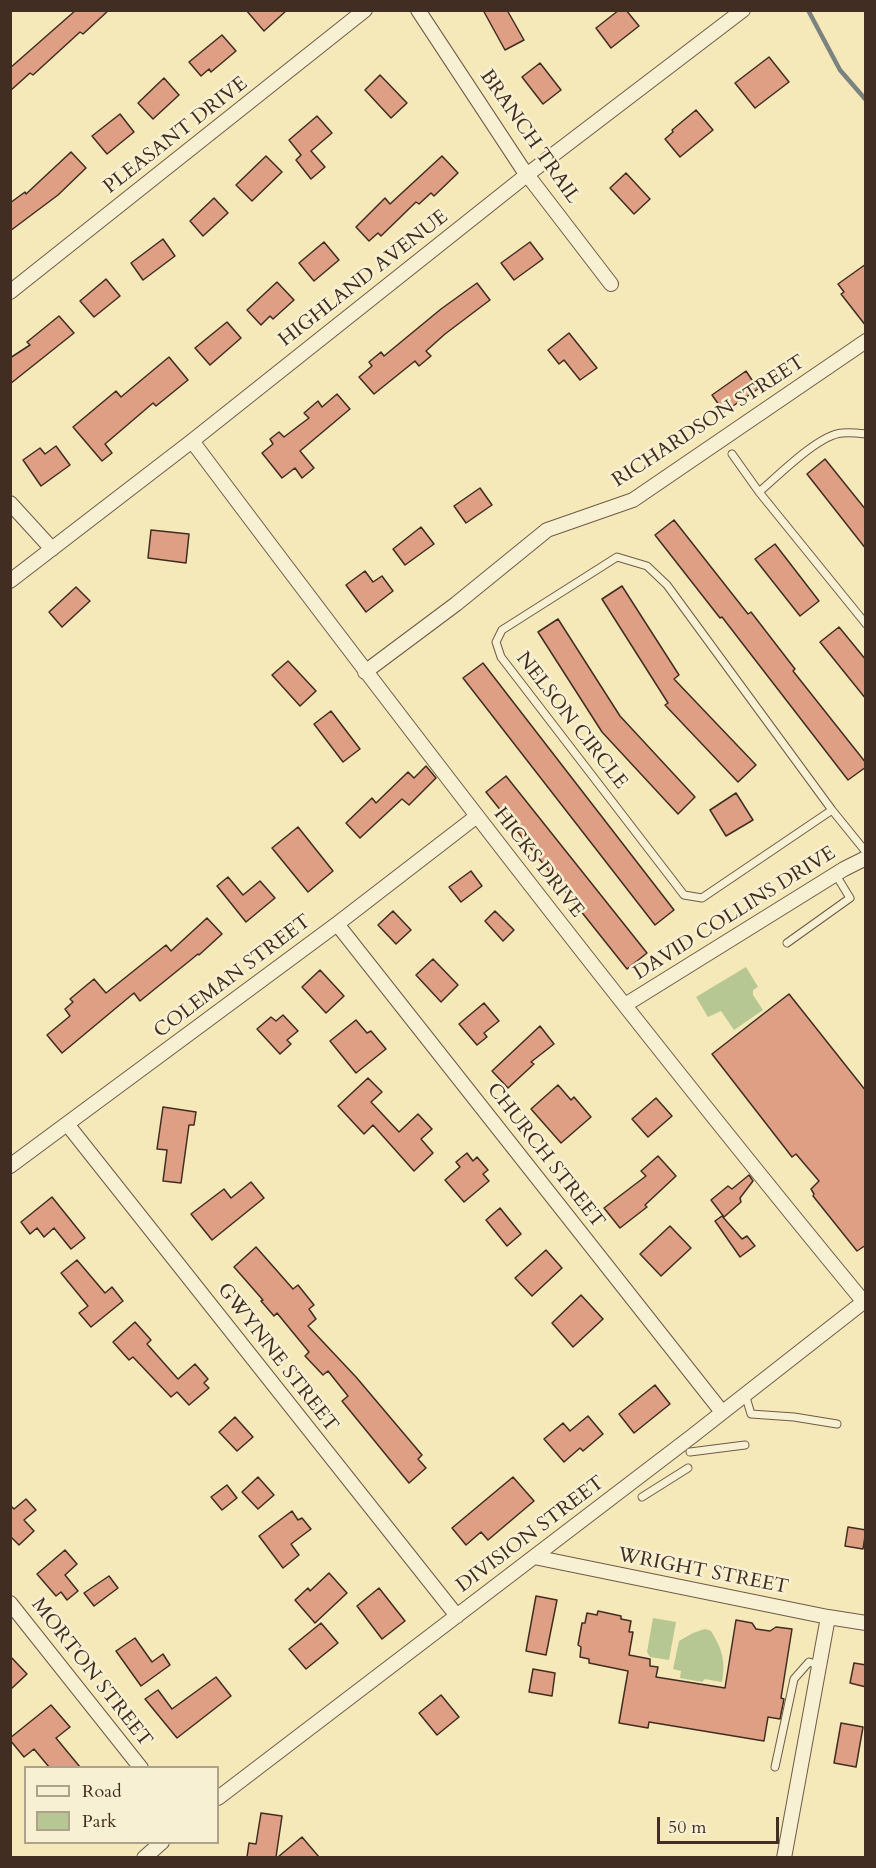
<!DOCTYPE html>
<html>
<head>
<meta charset="utf-8">
<style>
	body { margin:0 }
	#map { position:relative; width:876px; height:1868px; overflow:hidden; background:#f5e8b9; font-family:Cardo,serif }
	canvas { display:block }
	.frame { position:absolute; inset:0; border:12px solid #412d22; pointer-events:none }
	.legend { position:absolute; left:24px; top:1766px; width:195px; height:78px; box-sizing:border-box; background:#f8f0d2; border:2px solid #afa28c; margin:0; padding:8px 10px; list-style:none; font-size:18px; color:#412d22 }
	.legend li { display:flex; align-items:center; gap:12px; height:30px }
	.legend b { width:30px; border:2px solid #afa28c }
	.scale { position:absolute; left:657px; top:1817px; width:122px; height:27px; box-sizing:border-box; border:3px solid #412d22; border-top:0; padding-left:8px; font-size:18px; line-height:21px; white-space:nowrap; color:#412d22; -webkit-text-stroke:4px #f8f0d2; paint-order:stroke }
</style>
</head>
<body>
<div id="map">
<canvas width="876" height="1868"></canvas>
<div class="frame"></div>
<ul class="legend">
<li><b style="height:8px;background:#f8f0d2"></b>Road</li>
<li><b style="height:16px;background:#b6c793"></b>Park</li>
</ul>
<div class="scale">50 m</div>
</div>
<script>
const context = document.querySelector('canvas').getContext('2d');
context.lineJoin = 'round';
function fillPath(path, color) {
  context.fillStyle = color;
  context.fill(path, 'evenodd');
}
function stroke(path, color, width, dash) {
  context.strokeStyle = color;
  context.lineWidth = width;
  context.lineCap = dash ? 'butt' : 'round';
  context.setLineDash(dash || []);
  context.stroke(path);
}
function drawText(font, color, halo, rows, align = 'center') {
  context.font = font + ' Cardo,serif';
  context.lineWidth = 5;
  context.setLineDash([]);
  context.textBaseline = 'middle';
  context.strokeStyle = halo;
  context.fillStyle = color;
  for (const [text, x, y, turn = 0] of rows) {
    context.save();
    context.translate(x, y);
    context.rotate((+turn || 0) * Math.PI / 180);
    context.textAlign = isNaN(turn) ? turn : align;
    if (halo) context.strokeText(text, 0, 0);
    context.fillText(text, 0, 0);
    context.restore();
  }
}
const green = new Path2D(`
	M746,967L758,987L753,990V995L763,1010L734,1030L721,1011L708,1017L696,997Z
	M653,1618L676,1622L669,1660L650,1657L647,1652Z
	M705,1629L711,1631C722,1649 726,1661 722,1682L705,1679L702,1682L680,1678L681,1671L673,1669L679,1641L693,1633Z`);
const stream = new Path2D(`
	M808,10L840,70L866,100`);
const building = new Path2D(`
	M76,10H109L83,34L80,32L33,75L30,73L10,91V68Z
	M246,10H287L264,31Z
	M483,10H507L524,40L505,50Z
	M619,10H626L639,26L611,48L596,28Z
	M222,35L236,51L211,72L209,69L201,76L189,62Z
	M769,57L789,82L755,108L735,83Z
	M540,63L561,90L543,104L522,77Z
	M380,75L407,103L391,118L365,90Z
	M164,78L179,95L153,119L138,103Z
	M696,110L713,130L680,157L665,139L673,132L672,130Z
	M120,114L134,132L107,154L92,136Z
	M317,116L332,133L311,151L325,167L311,179L296,160L301,155L289,140Z
	M71,152L86,168L58,195L10,231V203L25,192L26,194Z
	M266,156L282,172L252,201L236,185Z
	M442,156L458,173L434,196L431,193L419,204L416,202L381,236L378,233L369,241L356,227L385,198L390,204Z
	M626,173L650,199L634,214L610,188Z
	M214,198L228,213L203,236L190,221Z
	M163,239L175,256L143,280L131,263Z
	M324,242L339,260L314,281L299,263Z
	M530,242L543,259L514,280L501,263Z
	M866,264V326L841,294L844,292L838,284Z
	M106,279L120,296L94,317L80,301Z
	M277,282L294,300L273,319L270,316L261,325L247,310Z
	M477,283L490,300L445,334L426,351L431,356L419,366L415,361L374,394L359,377L372,366L369,362L381,352L384,356L441,309Z
	M59,316L74,333L10,384V358L30,345L27,342Z
	M227,322L241,338L210,365L195,348Z
	M569,333L597,368L580,380L564,360L559,364L548,350Z
	M169,357L188,380L156,406L153,403L105,444L112,453L102,461L73,427L116,391L121,397Z
	M746,371L758,389L724,412L712,395Z
	M337,394L350,409L300,451L314,468L302,478L295,468L282,478L262,453L273,444L270,439L279,432L284,437L309,418L304,413L318,401L322,407Z
	M56,446L70,465L41,486L23,460L40,448L45,454Z
	M825,459L866,510V549L807,474Z
	M480,488L492,505L466,523L454,506Z
	M674,520L748,614L751,612L795,669L793,671L866,763V767L848,780L722,617L720,618L655,535Z
	M421,527L434,544L405,565L393,549Z
	M151,530L189,534L186,563L148,558Z
	M775,544L819,601L800,616L755,559Z
	M365,571L373,582L382,576L393,591L366,612L346,585Z
	M622,586L679,675L674,679L756,765L738,782L665,705L668,703L602,599Z
	M76,587L90,601L62,627L49,612Z
	M558,619L620,716L695,797L678,814L602,732L538,632Z
	M839,627L866,660V699L820,642Z
	M288,661L316,691L300,706L272,675Z
	M483,663L674,910L655,925L463,678Z
	M331,711L360,749L343,762L314,724Z
	M426,766L436,778L409,805L402,799L360,838L346,823L372,798L376,803L408,772L414,778Z
	M506,776L647,953L627,969L486,792Z
	M736,793L753,820L726,836L710,810Z
	M298,827L333,871L308,892L272,848Z
	M471,871L482,886L461,902L449,887Z
	M228,877L243,895L260,881L275,898L246,922L217,886Z
	M393,911L411,930L396,944L378,925Z
	M495,911L514,930L503,941L485,921Z
	M207,918L222,934L199,955L198,954L140,1001L134,993L62,1053L47,1035L70,1016L65,1009L73,1002L70,999L94,979L106,993L166,945L171,951Z
	M433,959L458,985L441,1002L416,975Z
	M320,970L344,996L326,1013L302,987Z
	M789,994L866,1091V1245L857,1251L813,1196L814,1194L811,1189L819,1181L796,1154L792,1157L712,1054Z
	M484,1003L499,1021L484,1033L487,1037L477,1045L459,1024Z
	M283,1015L298,1031L287,1040L291,1044L280,1054L257,1029L271,1017L276,1021Z
	M356,1020L367,1033L371,1031L386,1049L356,1073L330,1041Z
	M540,1026L554,1044L531,1062L534,1064L508,1088L492,1071Z
	M368,1078L382,1092L371,1102L399,1132L418,1114L432,1129L421,1139L433,1153L414,1171L373,1125L364,1134L338,1106Z
	M558,1085L571,1100L574,1097L591,1117L561,1143L531,1109Z
	M656,1098L672,1116L648,1137L632,1119Z
	M163,1107L196,1112L194,1125H189L181,1183L163,1181L167,1150L157,1149Z
	M467,1153L473,1161L477,1157L488,1170L483,1174L489,1181L464,1202L445,1180L460,1167L456,1162Z
	M658,1156L676,1176L645,1205L647,1207L620,1228L604,1208L646,1176L641,1171Z
	M749,1175L753,1181L740,1198L741,1202L724,1217L711,1200L728,1186L732,1189Z
	M251,1182L264,1198L212,1240L191,1214L224,1189L231,1198Z
	M52,1197L85,1238L71,1249L54,1228L44,1237L37,1228L30,1234L21,1222Z
	M500,1208L521,1234L507,1246L486,1220Z
	M722,1216L742,1239L747,1236L755,1246L740,1257L715,1221Z
	M670,1226L691,1248L661,1276L640,1254Z
	M256,1247L293,1289L298,1285L314,1305L309,1309L316,1319L308,1326L356,1377L422,1455L418,1459L426,1468L409,1483L342,1401L348,1396L328,1371L323,1375L305,1356L309,1352L277,1313L274,1316L261,1301L263,1300L234,1267Z
	M546,1250L562,1268L532,1296L515,1278Z
	M77,1260L105,1293L112,1287L123,1301L91,1327L79,1313L88,1306L61,1273Z
	M581,1295L603,1319L573,1347L552,1323Z
	M135,1322L151,1340L147,1344L178,1379L195,1364L208,1379L204,1383L209,1388L189,1405L177,1392L171,1397L133,1357L129,1360L113,1342Z
	M655,1385L670,1404L634,1433L619,1414Z
	M588,1416L603,1434L583,1451L580,1448L564,1462L544,1439L563,1423L570,1431Z
	M235,1417L253,1437L237,1451L219,1432Z
	M258,1477L274,1495L258,1509L242,1492Z
	M513,1477L534,1501L488,1540L481,1532L466,1545L452,1528Z
	M227,1485L237,1498L222,1510L211,1497Z
	M26,1499L36,1510L24,1520L34,1531L19,1545L10,1536V1505L14,1509Z
	M292,1511L298,1520L302,1518L311,1529L291,1544L299,1555L283,1568L259,1536Z
	M848,1527L866,1530L863,1549L845,1546Z
	M65,1550L77,1564L65,1575L78,1591L67,1600L61,1592L56,1596L37,1574Z
	M329,1573L347,1593L315,1623L295,1600L308,1588L310,1591Z
	M109,1576L118,1588L94,1606L84,1593Z
	M379,1588L405,1621L382,1639L357,1606Z
	M536,1596L557,1600L546,1655L526,1651Z
	M598,1611L621,1616V1619L631,1621L629,1632H633L629,1655L650,1659V1666L658,1667L656,1677L725,1688L736,1620L752,1623L756,1629L770,1631L776,1627L792,1629L781,1698L784,1699L780,1719L768,1717L764,1741L649,1722L648,1728L619,1723L628,1671L589,1663V1659L580,1657L581,1647L578,1645L582,1623H585L587,1613L597,1615Z
	M321,1623L338,1643L306,1669L289,1649Z
	M135,1638L152,1662L163,1654L170,1665L141,1686L116,1651Z
	M10,1656L27,1674L10,1690Z
	M854,1663L866,1665V1687L850,1683Z
	M533,1669L555,1673L552,1696L529,1692Z
	M216,1677L231,1696L177,1738L145,1699L158,1690L172,1709Z
	M441,1695L459,1717L437,1735L419,1713Z
	M51,1705L70,1727L56,1738L80,1767H49L34,1749L24,1757L10,1740V1738Z
	M841,1723L863,1727L856,1767L834,1763Z
	M261,1813L282,1816L276,1857H247L249,1843L256,1844Z
	M302,1837L319,1857H278Z`);
const service = new Path2D(`
	M732,454L759,492L866,624
	M759,492C778,476 818,435 842,433C850,432 858,433 866,434
	M832,810L702,898L684,895L501,657L496,642L502,630L617,557L647,566L667,585L832,810L866,852
	M787,943L850,898L836,875
	M745,1394L751,1414L794,1417L837,1424
	M690,1452L745,1445
	M642,1497L688,1468
	M775,1767L794,1679L809,1662L818,1665`);
const minor = new Path2D(`
	M418,10L522,168L611,284
	M10,292L365,10
	M192,441C410,732 632,1021 863,1301
	M10,503L52,549
	M10,581L192,441L528,174L743,10
	M365,672L456,604L547,530L633,500L866,341
	M337,924L722,1412
	M625,1005L844,869L866,858
	M67,1124L457,1616
	M10,1166L337,924L477,816
	M534,1557L828,1617L866,1623
	M10,1603L141,1768
	M218,1798L691,1437L866,1300
	M144,1858L162,1842
	M784,1858L828,1617`);
const streetNames = [
	["PLEASANT DRIVE",176,136,-38],
	["BRANCH TRAIL",529,137,55],
	["HIGHLAND AVENUE",364,279,-38],
	["RICHARDSON STREET",709,422,-33],
	["NELSON CIRCLE",571,721,52],
	["HICKS DRIVE",538,863,52],
	["DAVID COLLINS DRIVE",735,914,-32],
	["COLEMAN STREET",233,977,-37],
	["CHURCH STREET",545,1156,52],
	["GWYNNE STREET",277,1358,52],
	["DIVISION STREET",531,1535,-37],
	["WRIGHT STREET",703,1572,11],
	["MORTON STREET",91,1673,52]
];
fillPath(green, '#b6c793');
stroke(stream, '#7b837e', 4.5);
fillPath(building, '#de9f84');
stroke(building, '#412d22', 1.5);
stroke(service, '#6e5c48', 9);
stroke(minor, '#6e5c48', 16);
stroke(service, '#f8f0d2', 7);
stroke(minor, '#f8f0d2', 14);
drawText('20px', '#412d22', '#f8f0d2', streetNames);
</script>
</body>
</html>
